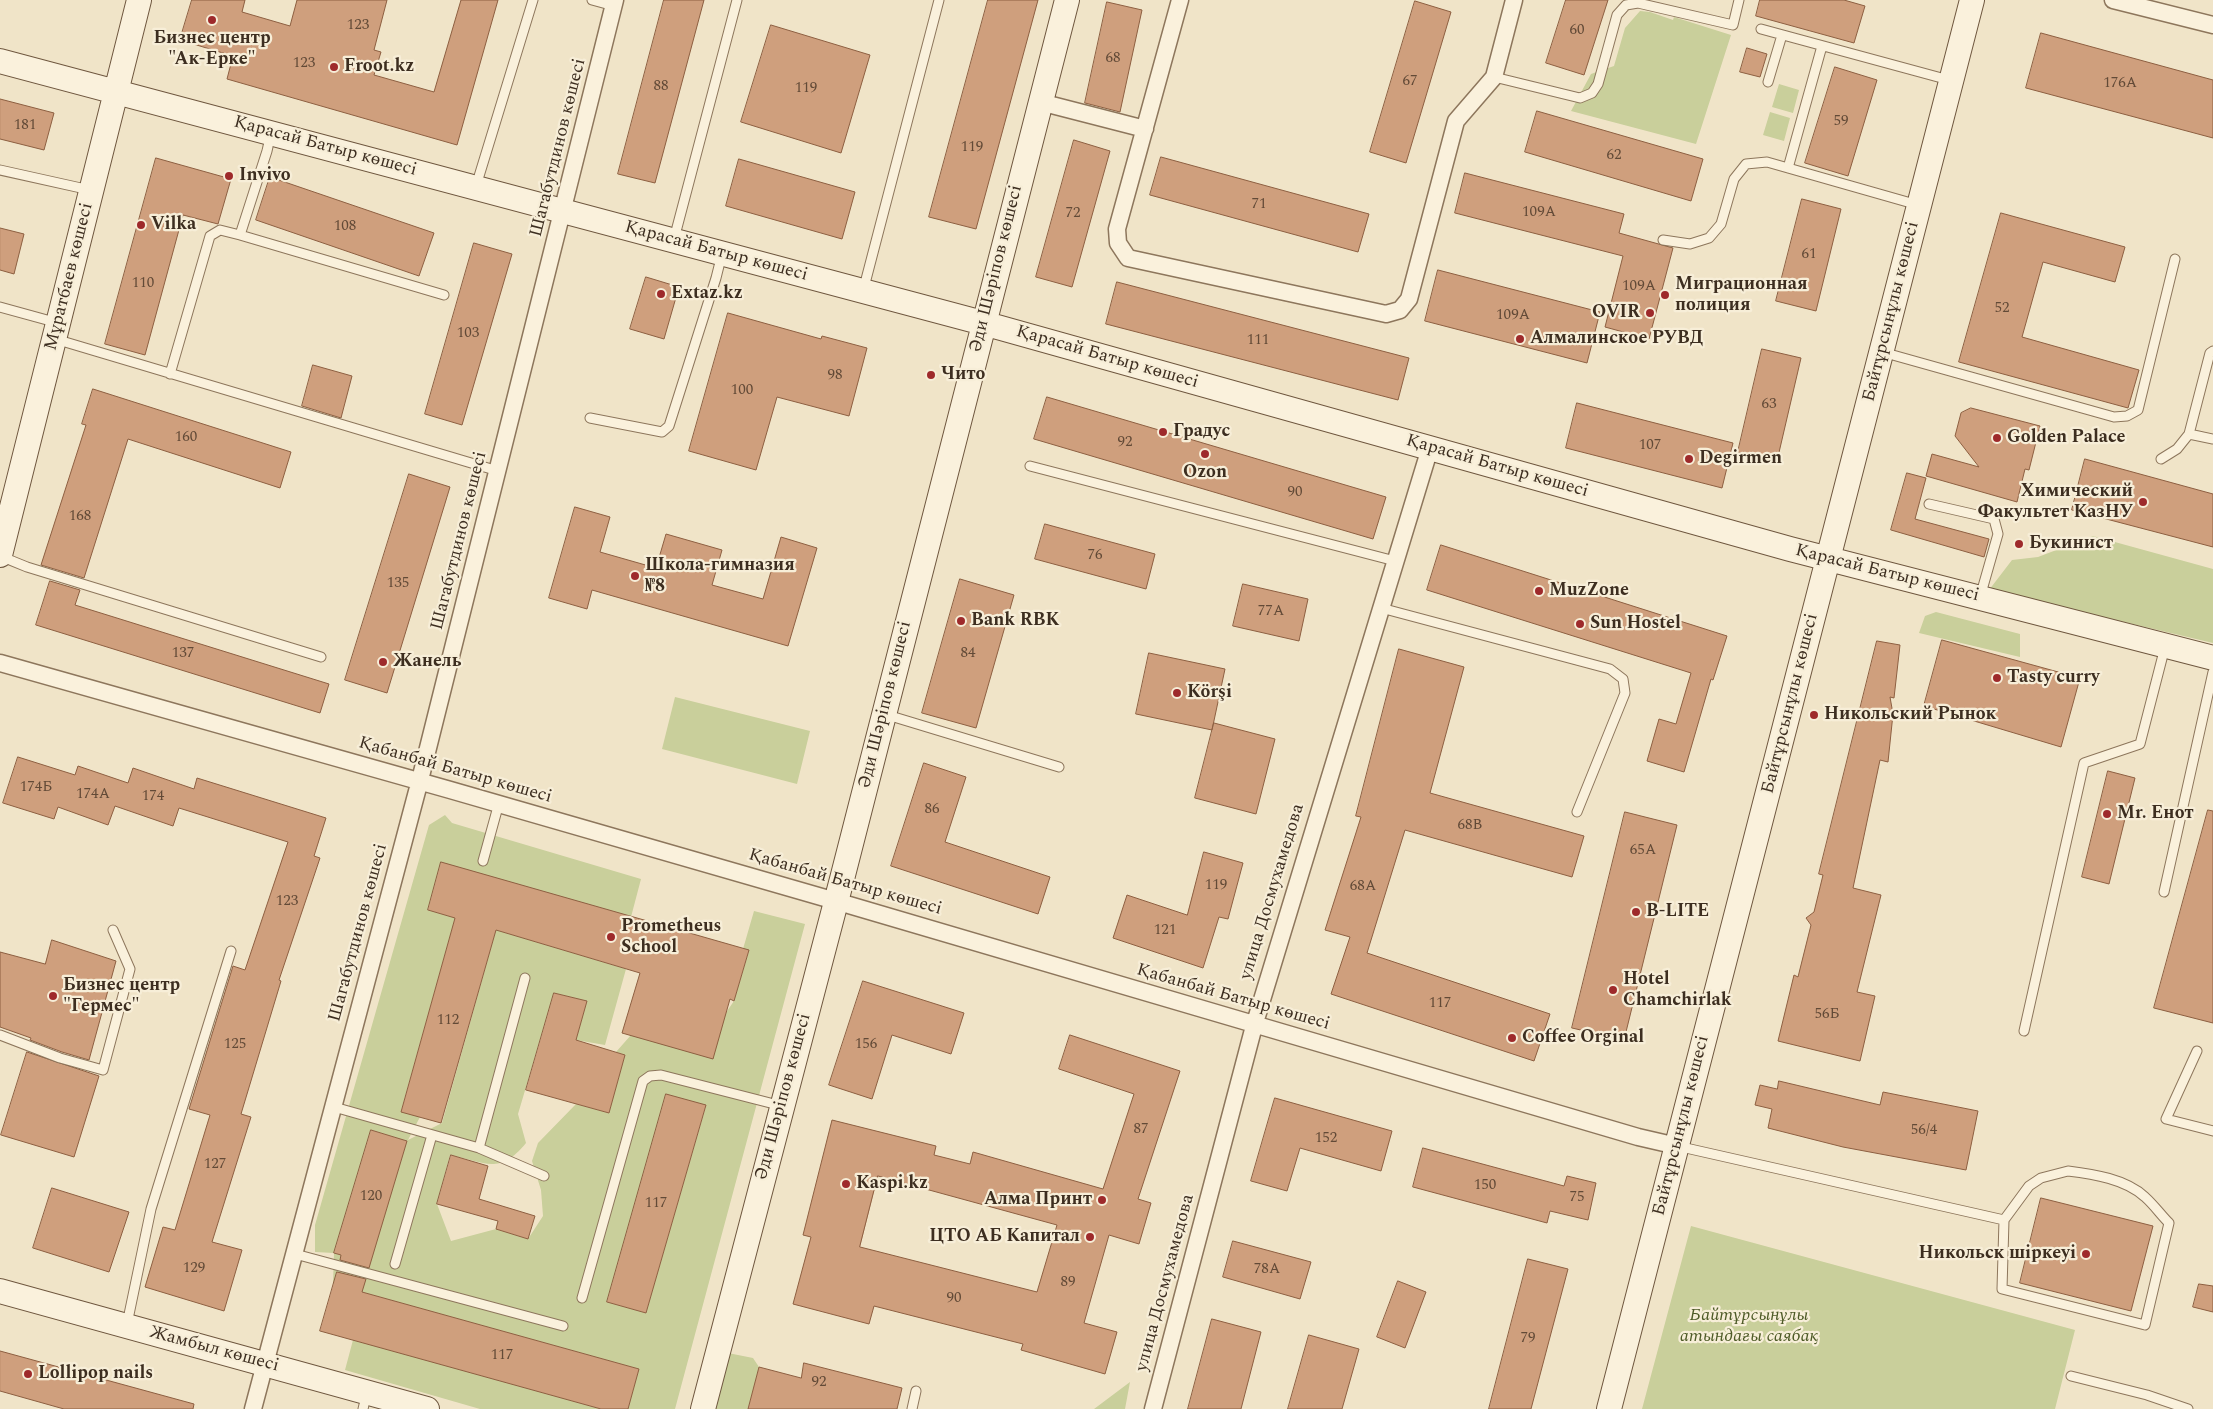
<!DOCTYPE html>
<html>
<head>
<meta charset="utf-8">
<style>
	body { margin:0 }
	canvas { display:block; background:#f0e4c8 }
</style>
</head>
<body>
<canvas width="2213" height="1409"></canvas>
<script>
const context = document.querySelector('canvas').getContext('2d');
context.lineJoin = 'round';
function fillPath(path, color) {
  context.fillStyle = color;
  context.fill(path, 'evenodd');
}
function stroke(path, color, width, dash) {
  context.strokeStyle = color;
  context.lineWidth = width;
  context.lineCap = dash ? 'butt' : 'round';
  context.setLineDash(dash || []);
  context.stroke(path);
}
function drawText(font, color, halo, rows, align = 'center') {
  context.font = font + ' Spectral,serif';
  context.lineWidth = 4.5;
  context.setLineDash([]);
  context.textBaseline = 'middle';
  context.strokeStyle = halo;
  context.fillStyle = color;
  for (const [text, x, y, turn = 0] of rows) {
    context.save();
    context.translate(x, y);
    context.rotate((+turn || 0) * Math.PI / 180);
    context.textAlign = isNaN(turn) ? turn : align;
    if (halo) context.strokeText(text, 0, 0);
    context.fillText(text, 0, 0);
    context.restore();
  }
}
const green = new Path2D(`
	M1640,11L1650,12L1673,20L1674,17L1731,35L1696,144L1571,111L1591,74L1614,66L1625,28Z
	M1779,84L1799,90L1793,113L1772,107Z
	M1770,112L1790,118L1784,141L1763,135Z
	M2093,536L2213,569V643L1989,590L2012,560L2038,557Z
	M1936,612L2020,634V657L1919,633L1925,616Z
	M675,697L810,731L797,784L662,749Z
	M445,815L452,823L641,879L631,917L441,863L428,910L455,918L401,1111L420,1117L408,1140L442,1123L496,930L626,969L605,1045L576,1040L587,1001L554,993L518,1114L526,1143C499,1176 485,1162 450,1155L437,1204L451,1241L496,1229L528,1239L543,1216L541,1190L532,1161L538,1143L576,1104L609,1113L625,1055L616,1052L631,1035L725,1014L734,1001L749,951L743,949L754,911L805,924L675,1409H628L639,1369L333,1284L334,1253L315,1252V1225L429,825ZM666,1094L706,1106L646,1313L607,1302ZM371,1130L407,1141L370,1264L334,1253Z
	M1691,1226L2075,1330L2055,1409H1642Z
	M353,1340L601,1409H480L345,1370Z
	M728,1353L753,1358L759,1367L748,1409H714Z
	M1130,1382L1125,1409H1094Z`);
const building = new Path2D(`
	M192,0H245L242,12L290,26L297,0H387L374,50L381,52L374,75L434,92L461,0H498L457,145L227,79L233,56L180,40Z
	M664,0H704L655,183L618,174Z
	M988,0H1038L976,229L929,217Z
	M1566,0H1608L1584,75L1546,63Z
	M1760,0H1844L1865,6L1854,43L1756,16Z
	M1415,1L1451,12L1406,163L1370,152Z
	M1107,2L1142,10L1120,112L1085,103Z
	M771,25L870,55L841,153L741,122Z
	M2041,33L2213,80V138L2026,88Z
	M1747,48L1767,54L1760,77L1740,72Z
	M1835,67L1877,80L1848,176L1805,163Z
	M0,99L54,113L44,150L0,139Z
	M1537,111L1703,159L1691,201L1525,152Z
	M1074,140L1110,151L1072,287L1036,277Z
	M1161,157L1369,214L1358,252L1150,195Z
	M156,158L231,179L218,224L183,215L145,355L105,344Z
	M739,159L855,192L842,239L726,206Z
	M1465,173L1624,214L1619,233L1673,248L1649,339L1605,327L1623,256L1455,213Z
	M270,177L434,233L419,276L256,220Z
	M1802,199L1841,209L1816,311L1776,301Z
	M2001,213L2125,247L2115,282L2043,262L2022,337L2139,370L2128,408L1959,362Z
	M0,228L24,234L14,274L0,270Z
	M474,243L512,254L462,425L425,414Z
	M1438,270L1600,312L1587,363L1425,321Z
	M646,277L679,287L664,339L630,329Z
	M1117,282L1409,358L1398,400L1106,324Z
	M728,313L821,339L822,336L867,348L849,416L777,397L756,470L689,451Z
	M1762,349L1801,358L1777,461L1738,452Z
	M313,365L352,376L341,418L302,406Z
	M93,389L291,452L280,488L128,439L84,578L41,565L86,425L82,424Z
	M1047,397L1386,497L1373,539L1034,439Z
	M1577,403L1733,443L1722,488L1566,448Z
	M1971,408L2040,426L2029,470L2025,469L2017,502L1926,476L1932,454L1979,467L1955,436L1961,413Z
	M2085,459L2213,494V547L2072,510Z
	M1907,473L1926,478L1915,519L1989,539L1984,557L1891,530Z
	M409,474L450,487L387,693L345,680Z
	M575,507L610,517L600,552L656,568L666,534L722,550L712,585L763,599L781,537L817,548L788,646L592,590L587,609L549,598Z
	M1045,524L1155,554L1146,589L1035,559Z
	M1441,545L1727,636L1713,680L1711,679L1684,772L1647,761L1659,719L1676,724L1691,673L1427,590Z
	M960,579L1014,595L976,728L922,713Z
	M50,581L80,590L75,605L329,684L320,713L36,625Z
	M1243,584L1308,599L1299,641L1233,626Z
	M1942,640L2080,678L2061,747L1924,706Z
	M1877,641L1900,645L1894,698L1890,697L1893,714L1888,762L1880,760L1853,888L1881,895L1857,992L1875,996L1860,1061L1778,1041L1794,975L1798,977L1811,925L1806,918L1814,912L1823,875L1819,874Z
	M1399,649L1464,667L1430,793L1584,836L1572,877L1405,830L1367,953L1550,1014L1534,1061L1331,994L1350,937L1325,930L1361,817L1356,816Z
	M1149,653L1225,669L1212,730L1136,714Z
	M1214,723L1275,739L1256,814L1195,798Z
	M18,757L75,775L78,766L128,783L133,768L194,789L197,778L326,818L314,856L320,858L279,980L281,981L241,1114L251,1117L212,1242L242,1250L224,1311L145,1287L163,1227L175,1230L210,1115L189,1109L233,966L245,970L288,842L179,808L173,826L115,806L108,825L58,807L54,819L3,803Z
	M924,763L966,777L945,842L1050,877L1038,914L891,866Z
	M2108,771L2135,778L2109,884L2082,877Z
	M2208,810L2213,811V1023L2154,1008Z
	M1625,812L1677,825L1624,1040L1572,1028Z
	M1204,852L1243,863L1228,919L1219,917L1203,968L1113,938L1127,895L1187,915Z
	M441,862L749,950L734,1001L730,999L713,1059L622,1033L640,973L496,930L441,1123L401,1112L455,918L428,910Z
	M52,940L116,961L89,1060L62,1052L30,1040L31,1038L0,1027V952L45,964Z
	M863,981L964,1013L951,1054L892,1035L872,1099L829,1085Z
	M554,993L587,1001L576,1040L625,1055L609,1113L526,1090Z
	M1070,1035L1180,1071L1138,1199L1151,1203L1139,1244L1109,1235L1084,1323L1117,1332L1105,1374L1021,1350L1023,1344L874,1306L869,1324L793,1304L811,1237L803,1235L832,1120L936,1146L934,1155L970,1164L973,1152L1103,1189L1134,1094L1059,1069ZM878,1176L1057,1225L1037,1292L860,1247Z
	M27,1052L99,1076L74,1157L1,1135Z
	M1779,1081L1880,1105L1883,1092L1978,1111L1966,1170L1843,1147L1768,1128L1772,1109L1755,1105L1760,1085L1777,1089Z
	M666,1094L706,1105L646,1313L607,1302Z
	M1275,1098L1392,1131L1381,1171L1300,1148L1287,1191L1251,1181Z
	M371,1130L407,1141L369,1268L340,1260L341,1255L334,1253Z
	M1423,1148L1564,1186L1567,1176L1596,1183L1588,1220L1550,1211L1547,1223L1413,1187Z
	M451,1155L488,1166L479,1199L535,1216L528,1239L496,1229L498,1221L437,1204Z
	M52,1188L129,1212L109,1272L33,1248Z
	M2041,1198L2153,1226L2131,1311L2020,1283Z
	M1233,1241L1311,1262L1300,1299L1223,1277Z
	M1528,1259L1568,1269L1531,1409H1489Z
	M337,1272L366,1279L362,1292L639,1369L628,1409H601L320,1331Z
	M1398,1281L1426,1292L1405,1348L1377,1337Z
	M2199,1284L2213,1286V1312L2193,1307Z
	M1212,1319L1261,1332L1241,1409H1188Z
	M1309,1335L1359,1349L1342,1409H1288Z
	M0,1351L194,1404L193,1409H64L0,1391Z
	M804,1363L902,1388L897,1409H748L759,1367L801,1378Z`);
const lane = new Path2D(`
	M592,0L614,6
	M1761,29L1949,80
	M1494,77L1580,98L1592,93L1598,84L1617,15L1626,5L1638,3L1733,25L1739,0
	M1768,82L1782,35
	M1788,168L1822,46
	M0,170L90,190
	M476,186L533,0
	M240,235L444,295
	M674,239L737,0
	M1663,240L1690,244L1709,238L1721,224L1734,179L1746,164L1767,162L1918,205
	M863,291L939,0
	M0,307L58,323
	M55,339L498,471
	M1882,352L2114,417L2127,416L2138,410L2175,259
	M170,374L210,236L220,230L240,235L267,151L271,133
	M590,418L662,432L669,426L716,278L722,254
	M2189,434L2213,439
	M2161,459L2177,449L2189,434L2210,353L2213,351
	M1030,466L1395,561
	M1929,504L1994,519L1998,534L1980,597
	M0,556L27,567L321,657
	M1381,608L1610,669L1623,679L1625,693L1577,812
	M884,714L1059,767
	M483,861L499,803
	M2164,892L2213,672
	M2024,1031L2084,763L2140,744L2165,647
	M0,1035L60,1058L103,1070L130,969L113,930
	M2197,1051L2166,1119L2213,1131
	M334,1107L479,1148L544,1176
	M1677,1146L2004,1220
	M479,1148L525,978
	M2068,1171C2093,1174 2126,1179 2145,1197C2154,1205 2161,1215 2169,1223L2145,1325L2002,1289L2004,1220L2029,1186L2041,1178Z
	M295,1254L563,1326
	M395,1264L432,1135
	M582,1298L643,1081L650,1076L661,1075L782,1106
	M127,1324L151,1209L231,951
	M2071,1376L2147,1395L2188,1409
	M363,1409L367,1392
	M912,1409L916,1391`);
const street = new Path2D(`
	M1180,0L1117,229L1118,243L1128,258L1386,314L1400,310L1409,299L1456,121L1494,77L1514,0
	M2113,0L2213,25
	M1040,102L1145,129
	M0,663C278,741 555,819 832,900C1101,978 1369,1059 1638,1137L1677,1146
	M253,1409L420,780L615,0
	M1153,1409L1254,1026L1430,448`);
const secondary = new Path2D(`
	M0,61L983,323L1790,549L2213,658
	M0,555L139,0
	M0,1291L427,1409
	M703,1409L842,879L1067,0
	M1609,1409L1972,0`);
const markers = [
	[212,20,5,"#9e2a2b"],
	[334,67,5,"#9e2a2b"],
	[229,176,5,"#9e2a2b"],
	[141,225,5,"#9e2a2b"],
	[661,294,5,"#9e2a2b"],
	[1665,295,5,"#9e2a2b"],
	[1650,313,5,"#9e2a2b"],
	[1520,339,5,"#9e2a2b"],
	[931,375,5,"#9e2a2b"],
	[1163,432,5,"#9e2a2b"],
	[1997,438,5,"#9e2a2b"],
	[1205,454,5,"#9e2a2b"],
	[1689,459,5,"#9e2a2b"],
	[2143,502,5,"#9e2a2b"],
	[2019,544,5,"#9e2a2b"],
	[635,576,5,"#9e2a2b"],
	[1539,591,5,"#9e2a2b"],
	[961,621,5,"#9e2a2b"],
	[1580,624,5,"#9e2a2b"],
	[383,662,5,"#9e2a2b"],
	[1997,678,5,"#9e2a2b"],
	[1177,693,5,"#9e2a2b"],
	[1814,715,5,"#9e2a2b"],
	[2107,814,5,"#9e2a2b"],
	[1636,912,5,"#9e2a2b"],
	[611,937,5,"#9e2a2b"],
	[1613,990,5,"#9e2a2b"],
	[53,996,5,"#9e2a2b"],
	[1512,1038,5,"#9e2a2b"],
	[846,1184,5,"#9e2a2b"],
	[1102,1200,5,"#9e2a2b"],
	[1090,1237,5,"#9e2a2b"],
	[2086,1254,5,"#9e2a2b"],
	[28,1374,5,"#9e2a2b"]
];
const numberNames = [
	["123",358,26],
	["60",1577,31],
	["68",1113,59],
	["123",304,64],
	["67",1410,82],
	["176А",2120,84],
	["88",661,87],
	["119",806,89],
	["59",1841,122],
	["181",25,126],
	["119",972,148],
	["62",1614,156],
	["71",1259,205],
	["109А",1539,213],
	["72",1073,214],
	["108",345,227],
	["61",1809,255],
	["110",143,284],
	["109А",1639,287],
	["52",2002,309],
	["109А",1513,316],
	["103",468,334],
	["111",1258,341],
	["98",835,376],
	["100",742,391],
	["63",1769,405],
	["160",186,438],
	["92",1125,443],
	["107",1650,446],
	["90",1295,493],
	["168",80,517],
	["76",1095,556],
	["135",398,584],
	["77А",1271,612],
	["137",183,654],
	["84",968,654],
	["174Б",36,788],
	["174А",93,795],
	["174",153,797],
	["86",932,810],
	["68В",1470,826],
	["65А",1643,851],
	["119",1216,886],
	["68А",1363,887],
	["123",287,902],
	["121",1165,931],
	["117",1440,1004],
	["56Б",1827,1015],
	["112",448,1021],
	["125",235,1045],
	["156",866,1045],
	["87",1141,1130],
	["56/4",1924,1131],
	["152",1326,1139],
	["127",215,1165],
	["150",1485,1186],
	["120",371,1197],
	["75",1577,1198],
	["117",656,1204],
	["129",194,1269],
	["78А",1267,1270],
	["89",1068,1283],
	["90",954,1299],
	["79",1528,1339],
	["117",502,1356],
	["92",819,1383]
];
const poiNames = [
	["Бизнес центр",212,39,"center"],
	["\"Ак-Ерке\"",212,60,"center"],
	["Froot.kz",344,67],
	["Invivo",239,176],
	["Vilka",151,225],
	["Миграционная",1675,285],
	["полиция",1675,306],
	["Extaz.kz",671,294],
	["OVIR",1640,313,"right"],
	["Алмалинское РУВД",1530,339],
	["Чито",941,375],
	["Градус",1173,432],
	["Golden Palace",2007,438],
	["Degirmen",1699,459],
	["Ozon",1205,473,"center"],
	["Химический",2133,492,"right"],
	["Факультет КазНУ",2133,513,"right"],
	["Букинист",2029,544],
	["Школа-гимназия",645,566],
	["№8",645,587],
	["MuzZone",1549,591],
	["Bank RBK",971,621],
	["Sun Hostel",1590,624],
	["Жанель",393,662],
	["Tasty curry",2007,678],
	["Körşi",1187,693],
	["Никольский Рынок",1824,715],
	["Mr. Енот",2117,814],
	["B-LITE",1646,912],
	["Prometheus",621,927],
	["School",621,948],
	["Hotel",1623,980],
	["Chamchirlak",1623,1001],
	["Бизнес центр",63,986],
	["\"Гермес\"",63,1007],
	["Coffee Orginal",1522,1038],
	["Kaspi.kz",856,1184],
	["Алма Принт",1092,1200,"right"],
	["ЦТО АБ Капитал",1080,1237,"right"],
	["Никольск шіркеуі",2076,1254,"right"],
	["Lollipop nails",38,1374]
];
const streetNames = [
	["Қарасай Батыр көшесі",325,147,15],
	["Шагабутдинов көшесі",559,148,-76],
	["Қарасай Батыр көшесі",716,252,15],
	["Әди Шәріпов көшесі",997,269,-76],
	["Мұратбаев көшесі",70,277,-76],
	["Байтұрсынұлы көшесі",1892,312,-76],
	["Қарасай Батыр көшесі",1107,358,16],
	["Қарасай Батыр көшесі",1497,467,16],
	["Шагабутдинов көшесі",460,541,-76],
	["Қарасай Батыр көшесі",1887,574,14],
	["Байтұрсынұлы көшесі",1791,704,-76],
	["Әди Шәріпов көшесі",886,705,-76],
	["Қабанбай Батыр көшесі",455,771,16],
	["Қабанбай Батыр көшесі",845,883,16],
	["улица Досмухамедова",1273,892,-73],
	["Шагабутдинов көшесі",359,933,-75],
	["Қабанбай Батыр көшесі",1233,998,16],
	["Әди Шәріпов көшесі",784,1097,-75],
	["Байтұрсынұлы көшесі",1682,1126,-76],
	["улица Досмухамедова",1166,1283,-75],
	["Жамбыл көшесі",214,1350,15]
];
const parkNames = [
	["Байтұрсынұлы",1749,1316],
	["атындағы саябақ",1749,1337]
];
fillPath(green, '#c9cf9b');
fillPath(building, '#cf9f7d');
stroke(building, '#8d5f41', 1);
stroke(lane, '#8d765c', 11);
stroke(street, '#8d765c', 19);
stroke(secondary, '#6f573f', 26);
stroke(lane, '#faf1dc', 9);
stroke(street, '#faf1dc', 16);
stroke(secondary, '#faf1dc', 24);
for (const [x, y, r, color] of markers) {
  const dot = new Path2D();
  dot.arc(x, y, r, 0, 2 * Math.PI);
  context.fillStyle = color;
  context.fill(dot);
  stroke(dot, '#f7eed8', 2);
}
drawText('15px', '#624a37', null, numberNames);
drawText('bold 18px', '#3d2e20', '#f7eed8', poiNames, 'left');
drawText('18px', '#3d2e20', '#f7eed8', streetNames);
drawText('italic 18px', '#4d5a26', '#f7eed8', parkNames);
</script>
</body>
</html>
